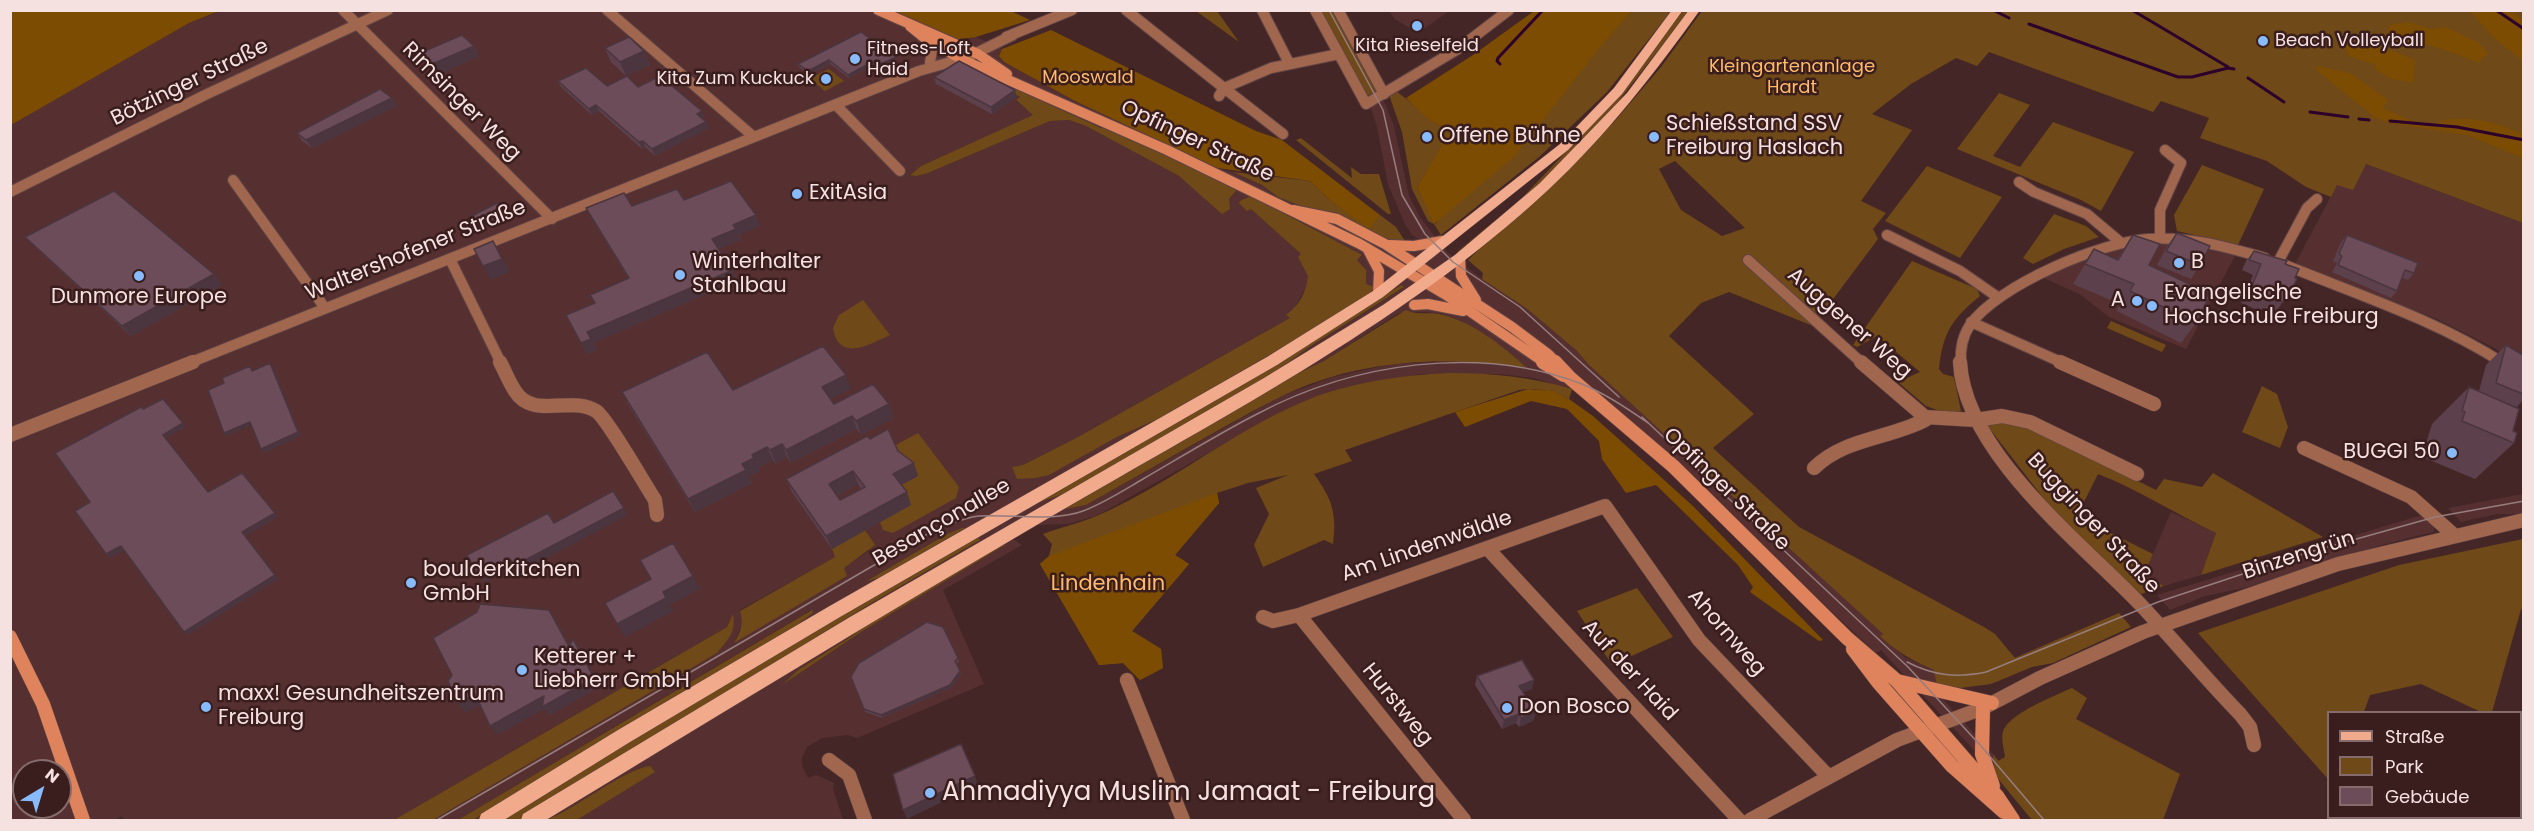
<!DOCTYPE html>
<html>
<head>
<meta charset="utf-8">
<style>
	body { margin:0 }
	#map { position:relative; width:2534px; height:831px; overflow:hidden; background:#452627; font-family:Poppins,sans-serif }
	canvas { display:block }
	.frame { position:absolute; inset:0; border:12px solid #f6e1e1; pointer-events:none }
	.legend { position:absolute; left:2327px; top:711px; width:195px; height:108px; box-sizing:border-box; background:#3a1d1d; border:2px solid #856b6b; margin:0; padding:8px 10px; list-style:none; font-size:18px; color:#f6e1e1 }
	.legend li { display:flex; align-items:center; gap:12px; height:30px }
	.legend b { width:30px; border:2px solid #856b6b }
	.north { position:absolute; left:12px; top:759px; width:60px; height:60px; box-sizing:border-box; background:#3a1d1d; border:2px solid #856b6b; border-radius:50%; rotate:38deg; font-size:16px; font-weight:700; line-height:24px; text-align:center; color:#f6e1e1 }
	.north::after { content:''; display:block; margin:auto; width:21px; height:27px; background:#87bbfb; clip-path:polygon(50% 0,100% 100%,50% 72%,0 100%) }
</style>
</head>
<body>
<div id="map">
<canvas width="2534" height="831"></canvas>
<div class="frame"></div>
<ul class="legend">
<li><b style="height:8px;background:#f1aa8b"></b>Straße</li>
<li><b style="height:16px;background:#6f4917"></b>Park</li>
<li><b style="height:16px;background:#6b4c58"></b>Gebäude</li>
</ul>
<div class="north">N</div>
</div>
<script>
const context = document.querySelector('canvas').getContext('2d');
context.lineJoin = 'round';
function fillPath(path, color) {
  context.fillStyle = color;
  context.fill(path, 'evenodd');
}
function stroke(path, color, width, dash) {
  context.strokeStyle = color;
  context.lineWidth = width;
  context.lineCap = dash ? 'butt' : 'round';
  context.setLineDash(dash || []);
  context.stroke(path);
}
function drawText(font, color, halo, rows, align = 'center') {
  context.font = font + ' Poppins,sans-serif';
  context.lineWidth = 5;
  context.setLineDash([]);
  context.textBaseline = 'middle';
  context.strokeStyle = halo;
  context.fillStyle = color;
  for (const [text, x, y, turn = 0] of rows) {
    context.save();
    context.translate(x, y);
    context.rotate((+turn || 0) * Math.PI / 180);
    context.textAlign = isNaN(turn) ? turn : align;
    if (halo) context.strokeText(text, 0, 0);
    context.fillText(text, 0, 0);
    context.restore();
  }
}
const built = new Path2D(`
	M221,11H889L958,38L976,37L1002,49L999,56L1004,62L1075,101L1217,168L1233,172L1262,185L1278,197L1394,243L1422,241L1412,235L1405,224L1388,184L1377,127L1371,108L1384,101L1394,126L1409,196L1420,217L1447,252L1482,279L1526,308L1576,350L1589,365L1755,516L1883,634L1881,636L1906,658L1934,670L2009,660L2119,613L2129,624L1991,684L1960,688L1929,684L1993,754L2048,820H2032L1984,761L1881,650L1876,653L1737,523L1665,450L1620,411L1594,397L1534,378L1500,374H1422L1361,384L1307,400L1260,424L1098,515L1069,524L1031,525L1011,538L1022,545L943,590L984,684L857,738L848,735L822,738L807,747L802,757V766L808,778L816,775L834,783L833,789L843,820H577L654,772L650,767H643L624,776L553,818L546,820H519L870,604L980,540L696,701L501,820H473L773,642L812,613L811,610L458,820H433L717,653L732,616L727,627L394,820H124L122,816L114,820H11L10,125L189,23ZM965,66L1101,128L1110,127L1237,191L1229,199L1228,207L1179,176L1086,126L1069,120L1050,121L928,173L917,176L911,174L921,166L1034,115L1016,101L1020,97L963,67ZM1251,209L1281,211L1362,256L1357,260L1363,266L1366,285L1374,287L1158,419L1117,437L1061,468L1035,478L1012,467L1023,465L1078,437L1290,318L1287,315L1294,309L1307,286L1309,276L1298,257L1302,255ZM1400,286L1403,288L1295,357L1285,358ZM1426,312L1441,314L1482,332L1525,367L1485,361H1444L1391,364L1333,377L1281,396L1086,505L1060,509L1322,362L1399,313ZM964,528L881,577L865,582L947,534ZM1005,545L861,632L782,685L798,670L852,636L880,614ZM832,550H870L843,568L847,576L735,641L743,621L740,610L836,557ZM24,771H60V807H24Z
	M1389,11H1449L1418,33L1395,19Z
	M2366,164L2523,223V373L2495,348L2437,319L2295,264L2337,185Z
	M2140,243H2186L2237,252L2186,349L2109,317L2081,295L2042,277L2111,250Z
	M2523,494L2522,514H2497L2461,522L2448,508Z
	M2171,512L2216,533L2201,575L2164,586L2144,575Z
	M2425,514L2436,525L2433,532L2385,544L2244,588L2205,596L2170,610L2157,595Z`);
const green = new Path2D(`
	M1196,11H1217L1239,42Z
	M1319,11H1335L1380,90L1366,96Z
	M1632,11H1671L1607,92L1539,157L1441,235L1434,224L1428,221L1412,189L1402,132L1389,95L1396,91C1416,105 1428,123 1452,130L1417,187L1435,224Z
	M1683,11H1689L1614,107L1554,172L1458,253L1457,252L1520,200L1603,113Z
	M1702,11H2523V223L2366,164L2353,190L2337,185L2331,197L2306,187L2267,161L2200,138L2209,118L2161,101L2153,112L1989,52L1977,66L1956,58L1911,84L1872,114L1912,130L1861,201L1886,213L1873,229L1878,239L1813,326L1729,292L1701,303L1669,336L1754,414L1713,448L1799,527L1984,627L1995,634L2015,658L2119,613L2131,627L2053,663L2032,667L1991,684L1960,688L1937,686L1934,670C1913,661 1897,652 1880,636L1883,634L1589,365L1576,350L1526,308L1482,279L1483,273L1468,260L1614,122L1661,67ZM1675,161L1745,228L1722,236L1681,210L1659,169Z
	M965,66L1101,128L1110,127L1237,190L1229,199L1230,209L1222,214L1179,176L1086,126L1069,120L1050,121L928,173L917,176L910,175L921,166L1033,115L1016,100L1020,97L962,67Z
	M829,69L844,81L825,91L806,76L809,75L812,77Z
	M1999,93L2030,105L1993,156L2020,167L2053,122L2134,152L2101,211L2081,200L1957,149Z
	M1301,138L1352,178L1351,167L1361,174H1379L1391,214H1388L1296,140Z
	M2202,165L2264,189L2238,245L2177,231L2174,215Z
	M1927,166L2002,197L1960,258L1885,221Z
	M1233,172L1310,181L1332,202L1369,228L1380,215L1396,227L1407,244L1394,243L1278,197L1262,185Z
	M1251,196L1362,255L1357,260L1366,270V284L1374,287L1370,293L1323,324L1158,419L1117,437L1049,475L1035,478L1017,479L1012,467L1023,465L1078,437L1290,318L1286,315C1300,305 1306,292 1308,276L1298,257L1301,254L1251,209L1247,211L1239,203L1240,201Z
	M2054,214L2086,226L2099,237L2064,249L2033,264L2023,258Z
	M1912,261L1977,289L1980,296C1952,319 1943,332 1939,369L1943,374L1954,377L1961,411L1951,415L1926,406L1898,382L1920,372L1877,336L1857,347L1853,345Z
	M1401,285L1404,287L1308,348L1268,377L1066,493L1037,503L1285,358Z
	M863,300L890,335C872,343 839,364 833,328L839,315Z
	M1406,310C1417,316 1430,311 1443,315C1476,324 1501,345 1526,367C1455,357 1379,358 1310,384C1278,396 1248,414 1217,431C1173,456 1130,480 1086,505L1059,510L1284,380L1322,362Z
	M2111,321L2166,345L2162,352L2107,328Z
	M1450,373C1493,373 1531,377 1572,389L1569,399C1552,391 1537,387 1519,390L1345,450L1352,461L1314,474C1332,499 1337,513 1333,544L1324,540L1263,567L1254,545L1269,514L1256,488L1288,475L1248,483L1217,493L1219,503L1175,555L1189,564L1132,631L1161,649L1163,668L1140,680L1123,663L1099,665L1040,564L1049,556L1052,544L1043,534C1061,527 1081,523 1099,515C1172,483 1234,430 1307,400C1352,382 1402,375 1450,373Z
	M2262,386L2277,394L2288,427L2280,448L2242,432Z
	M1998,419L2019,422L2156,490L2164,479L2202,487L2213,473L2323,537L2201,575L2216,533C2176,514 2139,490 2098,474L2077,516L2153,554L2144,575L2164,586L2141,594L2055,513L1986,424Z
	M918,433L959,487L956,498L893,533L883,530L880,522L897,487L918,476L894,446Z
	M962,528H965L881,577L865,582L947,534Z
	M865,530L875,545L844,568L847,576L734,643C741,631 744,623 740,611L835,557L832,549Z
	M976,535L980,540L870,604L519,820H501L696,701Z
	M2523,539V610L2521,609L2492,712H2481L2421,684L2370,695L2364,712H2328V779L2198,633L2399,565Z
	M1001,543L1005,545L861,632L782,685L798,670L852,636L880,614Z
	M854,585L812,610L813,613L773,642L473,820H458Z
	M1637,588L1673,637L1612,665L1577,611Z
	M733,614C736,632 728,640 717,653L433,820H394L727,627Z
	M2072,688L2087,698L2076,719L2180,774L2163,820H2032L1995,775L1993,754L1998,761L2005,757C2004,748 2000,737 2004,729C2013,712 2054,696 2072,688Z
	M650,766L655,772L577,820H546C576,809 624,769 650,766Z
	M2521,779L2523,781V820H2399L2400,818H2520Z`);
const forest = new Path2D(`
	M11,10H219V11L189,23L11,125Z
	M889,11H1011L1030,20L976,37L954,40Z
	M1534,11H1632L1601,46L1514,157L1434,224L1417,187L1451,130C1432,124 1421,113 1406,98L1473,55Z
	M2470,11H2512L2523,21V61L2493,37Z
	M2409,22L2430,29L2446,27L2479,43L2488,53L2478,63L2454,53L2428,45L2414,47L2388,37L2389,25Z
	M1051,30L1256,131L1282,140L1380,215L1369,229L1332,202L1310,181L1217,168L1075,101L1004,62L999,56L1002,49Z
	M2362,42L2396,52L2415,60L2413,83L2389,78L2375,69L2376,65L2349,56L2343,43Z
	M2318,66L2350,73L2388,100L2383,108C2397,114 2413,123 2428,125C2434,126 2439,121 2445,120C2473,116 2498,123 2523,134V158L2467,135L2391,123L2376,118L2315,69Z
	M1528,389L1552,391L1569,399L1593,416L1693,506L1823,640L1819,641L1750,592L1753,587L1738,565L1656,485L1626,493L1602,459L1599,441L1567,409L1531,401L1465,427L1455,412Z
	M1217,493L1219,503L1175,555L1189,564L1132,631L1161,649L1163,668L1140,680L1123,663L1099,665L1040,564L1049,556Z`);
const stream = new Path2D(`
	M1993,10L2009,18
	M2132,10L2228,67
	M2496,10L2524,29
	M2029,24L2178,77H2192L2228,68L2234,69
	M1500,64L1497,61L1498,58L1543,10
	M2248,78L2284,102
	M2310,112L2348,117
	M2359,119L2369,120
	M2390,121L2457,127L2524,140`);
const streetFar1 = new Path2D(`
	M343,10L552,219
	M607,10L754,137
	M1126,10L1224,88L1219,96
	M1262,10L1289,63
	M1315,10L1366,104L1458,49L1509,10
	M1338,10L1384,94
	M1006,37L1072,10
	M930,62L933,44
	M836,105L900,171
	M1283,134L1224,88L1271,68L1339,54
	M233,180L325,308
	M2019,182L2034,192L2087,214L2119,241
	M10,192L207,94L388,10
	M1887,235L1960,271L1999,298
	M2160,238V210L2181,163L2165,150
	M450,259L501,363
	M1748,260L1862,363
	M2278,262L2307,208L2317,199
	M2285,265C2359,295 2436,320 2503,363
	M1971,322L2063,363
	M189,363L919,71L968,57L1013,35
	M1961,363C1960,349 1962,337 1970,325C1998,285 2101,242 2148,239C2188,236 2227,247 2265,258`);
const street = new Path2D(`
	M500,362C505,371 509,382 515,391C533,420 571,395 596,411C607,418 645,485 655,500L657,515
	M1861,362L1925,417L1976,420L2002,416L2030,422L2137,474
	M1960,362C1964,451 2080,542 2139,603C2173,639 2205,678 2240,714L2250,727L2254,745
	M2060,362L2154,404
	M2500,362L2524,377
	M10,435L193,362
	M2304,448L2411,497L2455,536
	M1814,468C1845,438 1888,439 1925,420V417
	M1488,549L1739,820
	M1299,615L1464,820
	M1263,617L1273,621L1299,615L1605,506L1699,640L1828,776
	M1127,680L1183,820
	M829,760L849,775L865,820
	M1750,820L1897,740L1983,708L2040,678L2143,632L2338,564L2524,520`);
const secondaryFar1 = new Path2D(`
	M878,10L978,54L1007,74
	M910,26L926,39L963,60L1167,150L1360,244L1446,295L1545,363
	M1293,210L1337,219L1385,244L1512,327L1548,354L1557,363
	M1390,245L1414,246L1442,241
	M1367,248L1379,271L1378,294
	M1460,258L1461,276L1476,300
	M1414,305L1428,304L1463,311`);
const secondary = new Path2D(`
	M1543,362L1564,375
	M1555,362L1570,378L1673,466L1847,638L1897,681L1997,796L2013,820
	M10,637L43,704L83,820
	M1853,649L1878,682L1952,766L2004,812
	M1897,681L1992,703
	M1983,708L1982,754L1993,786`);
const primary = new Path2D(`
	M1672,10H1683L1622,94L1568,150L1383,297L1277,365L840,617L630,742L504,820H479L481,814L618,730L828,607L1267,357L1373,291L1560,144L1614,88Z
	M1689,10H1700C1654,74 1606,136 1548,190C1401,327 1208,424 1035,526C871,622 709,721 546,820H521L523,814L850,617L1264,378L1383,305L1455,255L1540,183L1627,93Z`);
const tram = new Path2D(`
	M1329,10L1383,110L1402,195L1425,234L1453,262L1520,307L1619,397
	M1642,417L1908,667L1981,746L2044,820
	M1907,662C1934,676 1957,678 1986,672L2158,602L2303,554L2435,517L2524,501
	M437,820L936,529C949,525 965,517 979,516C1011,514 1054,522 1083,511C1104,503 1124,490 1143,479C1181,457 1218,434 1257,414C1353,363 1479,344 1582,384C1606,394 1627,408 1648,423`);
const wall = new Path2D(`
	M861,32L896,60L882,68L877,64L849,78L830,64L809,75L799,67L798,64Z
	M474,46L479,56L438,75L426,63L420,53Z
	M605,48L644,51L650,65L626,76L611,62Z
	M934,77L1017,97L992,114L936,84Z
	M558,81L607,86L638,87L704,117L702,118L709,128L655,156L645,147L642,149L599,111L592,115L561,87Z
	M392,98L397,106L312,148L302,141L297,133Z
	M684,200L760,226L739,235L740,240L718,249L733,270L737,281L593,343L597,350L587,354L566,315L594,303L628,278L592,219L586,208L632,206Z
	M2177,233L2200,265L2191,279L2157,265L2167,246Z
	M2133,235L2149,265L2201,294L2196,323L2181,343L2117,311L2120,304L2073,284L2094,249L2117,259Z
	M2347,235L2414,273L2408,280L2402,278L2397,291L2391,298L2332,272L2337,263L2333,261L2341,242Z
	M25,237L222,285L131,336L35,247Z
	M2254,251L2285,264L2295,278L2292,289L2275,313L2263,308L2260,311L2241,303L2253,275L2242,270L2246,261Z
	M2506,345L2523,355V400L2516,408L2513,431L2514,443L2475,479L2425,458L2428,448L2425,447L2432,424L2469,387L2479,391L2486,365Z
	M851,389L830,399L834,404L894,418L861,435L857,429L791,463L787,457L776,464L773,460L758,468L760,471L749,477L752,483L695,512L629,406L622,392Z
	M898,451L918,476L901,485L911,505L832,549L792,492L786,479ZM858,484L861,489L840,500L837,496Z
	M958,658L959,661L957,664L961,674L951,688L882,718L865,712L864,709Z
	M1477,676L1532,689L1523,692L1536,712L1533,721L1519,727L1516,723L1502,729L1475,685Z`);
const shadedWall = new Path2D(`
	M474,46L479,56L438,75L432,64Z
	M644,51L650,65L626,76L620,62Z
	M896,57V60L882,68L881,64Z
	M829,60L830,64L809,75L808,71Z
	M876,60L877,64L849,78L848,75Z
	M1015,90L1017,97L992,114L991,107Z
	M392,98L397,106L312,148L306,140Z
	M596,105L599,111L592,115L589,109Z
	M702,111L704,117L699,120L697,114Z
	M706,122L709,128L655,156L652,149Z
	M643,141L645,147L642,149L639,142Z
	M506,209L508,213L479,228L477,224Z
	M756,215L760,226L739,235L740,240L716,250L712,239L733,225Z
	M493,241L510,272L491,280L483,266Z
	M733,270L737,281L593,343L597,350L587,354L581,343L587,332Z
	M214,274L222,285L131,336L122,326Z
	M270,363L273,366L301,436L264,453L261,449Z
	M846,375L851,389L827,401L822,387Z
	M163,399L186,427L166,438L211,496L163,435Z
	M889,404L894,418L861,435L856,421Z
	M852,416L857,429L791,463L786,450Z
	M250,422L253,425L227,436L224,433Z
	M782,444L787,457L776,464L770,450Z
	M767,447L773,460L758,468L760,471L749,477L752,483L695,512L688,499L742,464L752,455Z
	M914,463L918,476L897,487L893,474Z
	M853,471L858,484L835,497L829,484Z
	M242,473L278,517L246,536L278,579L188,635L184,632Z
	M907,492L911,505L832,549L826,536Z
	M624,508L628,515L519,573L514,567L484,583L479,576L511,560Z
	M121,546L125,550L110,558L106,554Z
	M693,576L700,589L670,605L674,611L625,637L617,624L663,592Z
	M549,610L556,620L576,656L569,647Z
	M573,639L580,649L600,687L549,716L544,709L498,735L490,726L544,696Z
	M960,671L961,674L951,688L882,718L881,715Z
	M1534,680L1532,689L1517,695L1519,686Z
	M475,694L483,703L466,713L458,704Z
	M1536,712L1533,721L1519,727L1521,718Z
	M1519,714L1516,723L1502,729L1504,720Z
	M975,776L978,785L907,819L903,810Z`);
const building = new Path2D(`
	M861,32L896,57L881,64L876,60L848,75L829,60L808,71L798,64Z
	M462,35L474,46L432,64L420,53Z
	M629,37L644,51L620,62L605,48Z
	M959,61L1015,90L991,107L934,77Z
	M586,68L607,86L627,76L638,87L660,76L702,111L697,114L706,122L652,149L643,141L639,142L596,105L589,109L558,81Z
	M380,89L392,98L306,140L297,133Z
	M731,181L756,215L733,225L736,229L712,239L733,270L587,332L591,339L581,343L566,315L595,303L590,295L629,278L586,208L624,193L632,206L677,189L684,200Z
	M114,191L214,274L122,326L25,237Z
	M499,202L506,209L477,224L470,217Z
	M2177,233L2210,246L2200,265L2166,251Z
	M2133,235L2160,244L2149,265L2202,290L2201,294L2209,297L2196,323L2130,291L2134,284L2085,264L2094,249L2118,260Z
	M2347,235L2418,263L2414,273L2405,270L2397,291L2338,265L2342,256L2339,254Z
	M493,241L502,259L483,266L474,249Z
	M2254,251L2287,261L2285,264L2299,269L2295,278L2297,279L2292,289L2290,288L2283,302L2270,297L2268,301L2249,293L2261,264L2249,260Z
	M2506,345L2523,355V394L2496,383Z
	M823,346L846,375L822,387L834,404L873,384L889,404L856,421L852,416L786,450L782,444L770,450L767,447L752,455L754,458L742,464L746,470L688,499L622,392L707,352L733,390Z
	M270,363L298,432L261,449L250,422L224,433L208,390L224,383L222,378L250,366L252,371Z
	M2469,387L2519,409L2513,431L2517,433L2514,443L2462,421L2465,412L2462,411Z
	M163,399L183,423L163,435L208,492L242,473L275,513L242,532L275,575L184,632L121,546L106,554L75,511L90,502L55,453L141,407L143,409Z
	M888,429L898,451L914,463L893,474L907,492L826,536L786,479L867,436L870,439ZM853,471L865,487L840,500L829,484Z
	M613,491L624,508L514,566L511,560L479,576L467,555L548,513L554,523Z
	M673,543L693,576L663,592L666,598L617,624L605,603L651,579L640,560Z
	M480,604L549,610L569,647L573,639L594,678L542,707L544,696L490,726L475,694L458,704L448,681L452,675L433,638L477,612Z
	M927,622L943,627L958,658L955,661L960,671L950,685L881,715L864,709L851,677L859,663Z
	M1522,660L1534,680L1519,686L1536,712L1521,718L1519,714L1504,720L1477,676Z
	M961,744L975,776L903,810L893,774Z`);
const markers = [
	[1417,26,6,"#87bbfb"],
	[2263,41,6,"#87bbfb"],
	[855,59,6,"#87bbfb"],
	[826,79,6,"#87bbfb"],
	[1427,137,6,"#87bbfb"],
	[1654,137,6,"#87bbfb"],
	[797,194,6,"#87bbfb"],
	[2179,263,6,"#87bbfb"],
	[680,275,6,"#87bbfb"],
	[139,276,6,"#87bbfb"],
	[2137,301,6,"#87bbfb"],
	[2152,306,6,"#87bbfb"],
	[2452,453,6,"#87bbfb"],
	[411,583,6,"#87bbfb"],
	[522,670,6,"#87bbfb"],
	[206,707,6,"#87bbfb"],
	[1507,708,6,"#87bbfb"],
	[930,793,6,"#87bbfb"]
];
const farPoinames = [
	["Beach Volleyball",2275,41],
	["Kita Rieselfeld",1417,46,"center"],
	["Fitness-Loft",867,49],
	["Haid",867,70],
	["Kita Zum Kuckuck",814,79,"right"]
];
const farParknames = [
	["Kleingartenanlage",1792,67],
	["Hardt",1792,88],
	["Mooswald",1088,78]
];
const streetNames = [
	["Bötzinger Straße",190,83,-26],
	["Rimsinger Weg",461,102,45],
	["Opfinger Straße",1197,142,25],
	["Waltershofener Straße",416,251,-22],
	["Auggener Weg",1849,324,41],
	["Opfinger Straße",1726,490,44],
	["Besançonallee",942,523,-30],
	["Bugginger Straße",2093,524,47],
	["Am Lindenwäldle",1427,547,-19],
	["Binzengrün",2299,556,-18],
	["Ahornweg",1726,633,49],
	["Auf der Haid",1629,671,47],
	["Hurstweg",1397,705,51]
];
const poiNames = [
	["Schießstand SSV",1666,125],
	["Freiburg Haslach",1666,149],
	["Offene Bühne",1439,137],
	["ExitAsia",809,194],
	["Winterhalter",692,263],
	["Stahlbau",692,287],
	["B",2191,263],
	["Evangelische",2164,294],
	["Hochschule Freiburg",2164,318],
	["Dunmore Europe",139,298,"center"],
	["A",2125,301,"right"],
	["BUGGI 50",2440,453,"right"],
	["boulderkitchen",423,571],
	["GmbH",423,595],
	["Ketterer +",534,658],
	["Liebherr GmbH",534,682],
	["maxx! Gesundheitszentrum",218,695],
	["Freiburg",218,719],
	["Don Bosco",1519,708]
];
const parkNames = [
	["Lindenhain",1108,585]
];
const nearPoinames = [
	["Ahmadiyya Muslim Jamaat - Freiburg",942,793]
];
fillPath(built, '#563031');
fillPath(green, '#6f4917');
fillPath(forest, '#7b4c02');
stroke(stream, '#2d002c', 3);
stroke(streetFar1, '#614445', 12);
stroke(street, '#614445', 15);
stroke(secondaryFar1, '#614445', 12);
stroke(secondary, '#614445', 15);
stroke(primary, '#614445', 1);
stroke(streetFar1, '#a0674e', 10);
stroke(street, '#a0674e', 14);
stroke(secondaryFar1, '#de835b', 10);
stroke(secondary, '#de835b', 14);
fillPath(primary, '#f1aa8b');
stroke(tram, '#977d7e', 1.5);
fillPath(wall, '#5c414c');
fillPath(shadedWall, '#4b353e');
fillPath(building, '#6b4c58');
stroke(building, '#4b353e', 1.5);
for (const [x, y, r, color] of markers) {
  const dot = new Path2D();
  dot.arc(x, y, r, 0, 2 * Math.PI);
  context.fillStyle = color;
  context.fill(dot);
  stroke(dot, '#3a1d1d', 2);
}
drawText('18px', '#f6e1e1', '#3a1d1d', farPoinames, 'left');
drawText('18px', '#febb6d', '#3a1d1d', farParknames);
drawText('21px', '#f6e1e1', '#3a1d1d', streetNames);
drawText('21px', '#f6e1e1', '#3a1d1d', poiNames, 'left');
drawText('21px', '#febb6d', '#3a1d1d', parkNames);
drawText('26px', '#f6e1e1', '#3a1d1d', nearPoinames, 'left');
</script>
</body>
</html>
